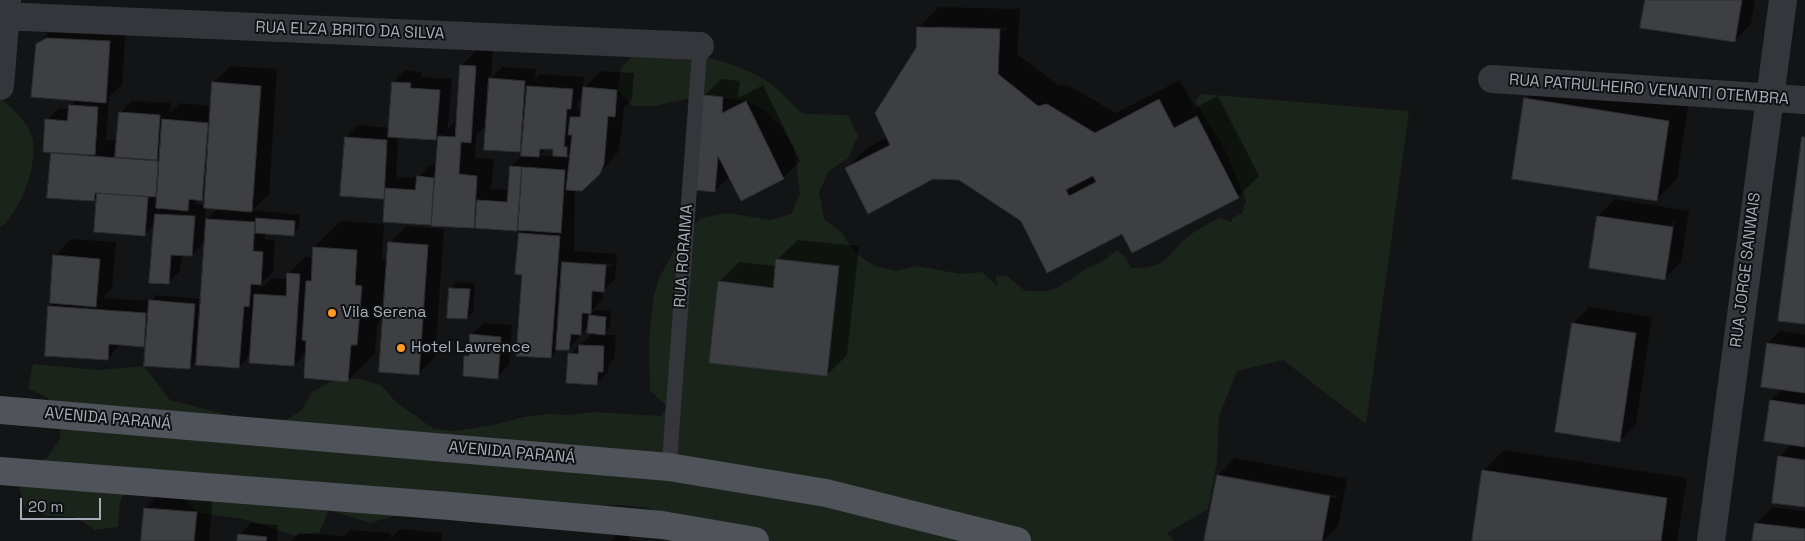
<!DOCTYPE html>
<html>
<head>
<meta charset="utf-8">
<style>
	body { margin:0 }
	#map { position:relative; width:1805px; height:541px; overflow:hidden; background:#131415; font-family:"Space Grotesk",sans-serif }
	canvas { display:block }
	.scale { position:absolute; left:20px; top:498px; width:81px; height:22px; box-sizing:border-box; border:2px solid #a4acb7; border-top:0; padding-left:6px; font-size:15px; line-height:18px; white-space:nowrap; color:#a4acb7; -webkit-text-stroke:4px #0e0f10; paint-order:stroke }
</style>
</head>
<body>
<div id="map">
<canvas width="1805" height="541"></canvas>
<div class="scale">20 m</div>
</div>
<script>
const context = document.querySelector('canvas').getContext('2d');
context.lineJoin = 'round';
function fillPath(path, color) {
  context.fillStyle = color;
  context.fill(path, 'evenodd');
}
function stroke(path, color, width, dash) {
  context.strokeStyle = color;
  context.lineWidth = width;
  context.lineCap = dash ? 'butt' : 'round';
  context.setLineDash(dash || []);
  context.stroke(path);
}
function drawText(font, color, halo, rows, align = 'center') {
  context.font = font + ' "Space Grotesk",sans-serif';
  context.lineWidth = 4;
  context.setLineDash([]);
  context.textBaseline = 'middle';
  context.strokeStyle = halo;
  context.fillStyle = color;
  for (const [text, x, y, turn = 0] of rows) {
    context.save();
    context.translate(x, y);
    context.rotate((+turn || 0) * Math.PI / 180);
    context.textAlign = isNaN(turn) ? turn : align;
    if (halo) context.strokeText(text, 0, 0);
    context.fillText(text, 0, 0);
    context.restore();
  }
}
const green = new Path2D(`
	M679,50C710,58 741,64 768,82C780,89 791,104 803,114L848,115L858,136L848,158L829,171L819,192L824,219L842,233L855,253L875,266L896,271L917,266L961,274L982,272L997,286L996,275L1007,276L1025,291H1048L1059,287L1089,267L1100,263L1117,250L1125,257L1131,268C1160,268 1162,263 1180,244C1190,233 1206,225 1219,218L1232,222V218L1242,213L1246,201L1225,150L1195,101L1201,94L1409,111L1366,424L1283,360L1237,371L1219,416L1217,461L1208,509L1167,533L1174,541H692L671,517L648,508L621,505L573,506L494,496L397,515L370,523L329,510L319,533L293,535L247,520L197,512L172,486L129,481L120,503L118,527L95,530L75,517L48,516L25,509L19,486L27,465L47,458L60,439L61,416L48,398L28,388L33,364L100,370L144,366L170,400L239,418L283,422L302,410L312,392L338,378L359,379L381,385L396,402L434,429L455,431L498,424L523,417L548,414L569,415L593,412L661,416L667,407L650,390L649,345L653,300L658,280L682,236L701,218L728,213L770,220L791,214L800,194L794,148L782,128L766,111L746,101L703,95L655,106H633L617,90L621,68L638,51Z
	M0,98C11,107 21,116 29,129C43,156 22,210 0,228Z`);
const shadow = new Path2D(`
	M1646,0H1755L1751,24L1734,41Z
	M939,7L1020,9L1017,54L1059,86L1068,85L1116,113L1180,80L1195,108L1218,96L1259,176L1238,197L1123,232L1022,220L960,179L847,168L867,148L887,137L918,49V28ZM936,26L1006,28V30L936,29Z
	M126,25L122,85L109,97L106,140H118L120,113L132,101L171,103L170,113L180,103L212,106L214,83L230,66L277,69L269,194L253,210L300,215L299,228L293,234L265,232V239L275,240L273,272L262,283L261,288L272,278L288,279V274L305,257L313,258L314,247L341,221L384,224L382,259H388L390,243L406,226L444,229L435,357L418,374L384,317L377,324L375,354L348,380L307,352L294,365L251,354L239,367L197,360L190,368L148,341L143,345L120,344L108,359L49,307L54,302L55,256L71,239L116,242L112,288L103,298L151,301L156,295L202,299L206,241L192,255L182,254L180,271L168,283L155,224L144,235L98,196L94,200L52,154L54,151L47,120L59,108L70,109L76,99L37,45L54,27ZM206,195L205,205L194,204L199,199ZM158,207L162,208L157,213ZM206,207L218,208L205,221Z
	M478,49L493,50L491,78L502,67L536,69L535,79L540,74L584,77L583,89L601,71L634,73L632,99L624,107L619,151L590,184L581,190H575L574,251L617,254L615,279L603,291L602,300L593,309V313L596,310L611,311L610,328L604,334L616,335L614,359L609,364L608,372L596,384L570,354L593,333L589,325L569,349H558L550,357L524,274L520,234L524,230L476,227L477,224L473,227L433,222L430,224L386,195L383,198L346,137L358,125L390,128L393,82L405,70L422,72L421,77L452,79L448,128L457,120L461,66ZM583,95V105L577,111L578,101ZM487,125L519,151L523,147V154L511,166L509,190L491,189L494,159L475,158L476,135ZM398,136L436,139L439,136L437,165H430L418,178L399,177L396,180ZM547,148H554V157L539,155ZM570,152V158L565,157ZM573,262L612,264V267L573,264Z
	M721,79L740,81L738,98L763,85L800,161L783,178L730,176L715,191L704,96Z
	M1546,79L1689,100L1677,179L1656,200L1526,99Z
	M1615,199L1689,211L1681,262L1664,279L1590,267L1598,216ZM1673,221H1675L1669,261H1666Z
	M798,240L859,246L847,355L827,375L719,282L739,262L777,266V260Z
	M457,282L475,283L473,312L467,318L451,288Z
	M1589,307L1652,317L1636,424L1619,441L1573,324Z
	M483,323L512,325L509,365L497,377L465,357L470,352L471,335Z
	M1780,331L1805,335V506L1779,457L1792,444L1771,400L1783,389L1768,343Z
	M1504,450L1687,478L1677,541H1473L1484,470Z
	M1235,458L1347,479L1338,526L1323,541H1206L1218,475ZM1229,476L1337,496L1336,498L1229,478Z
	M162,492L213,496L209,541H142L145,508Z
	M1773,507L1805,511V541H1754L1756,523Z
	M251,523L278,525L277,541H238L239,535Z
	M400,529L442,533L441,541H291L299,533L344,536L350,530L391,533V539Z
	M621,531L629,532V541H611Z`);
const building = new Path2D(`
	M1645,0H1742L1735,42L1640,28Z
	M917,27L1000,29L998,74L1038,106L1047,104L1095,133L1159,99L1174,128L1197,116L1239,198L1132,253L1122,234L1047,273L1021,221L959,180L933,179L868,214L845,168L890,145L875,113L916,48ZM1093,176L1096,182L1069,196L1066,190Z
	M47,38L110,41L106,103L31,97L36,44Z
	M460,65L476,66L471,143L461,142L459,174L477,176L474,228L431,226L438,136L455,137Z
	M489,78L525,81L520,152L484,150Z
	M212,82L261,86L252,212L204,208Z
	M392,82L411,83L410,88L440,90L436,140L388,137Z
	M527,86L573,89L571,109H567L564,147H567V157L553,156V149H540L539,157L521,156Z
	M583,87L617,90L615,117L608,116L604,164L600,174L582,191L566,190L572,135H568L570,117H580Z
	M703,95L723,97L722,113L746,101L784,179L741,201L718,156L715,192L694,190Z
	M1524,98L1669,121L1657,201L1512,179Z
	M69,105L98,107L95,155L43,152L45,119L67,121Z
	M119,112L160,115L157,160L115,157Z
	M162,119L208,123L202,201L189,199L188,211L156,208Z
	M345,137L387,140L384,199L340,196Z
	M1802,137H1805V324L1778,321Z
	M51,153L158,161L156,197L95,193L94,201L47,198Z
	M510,166L522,167L517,231L475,228L477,200L507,202Z
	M522,167L565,170L561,233L518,230Z
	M417,176L434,178L431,225L383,222L385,188L415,190Z
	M97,193L148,197L145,236L94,232Z
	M155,214L195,216L192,256L171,255L169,284L149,283Z
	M1597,216L1673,227L1665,280L1589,268Z
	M256,218L295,221L294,236L255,233Z
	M206,219L255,222L253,251L263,252L261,285L251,284L249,307L244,306L239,368L196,365Z
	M519,233L560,236L551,358L516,356L522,275L515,274Z
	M388,242L428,245L419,375L379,372Z
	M313,247L357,250L355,285L362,286L357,345H351L348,382L304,378L306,341L302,340L306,281H311Z
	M53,255L100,259L96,307L50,303Z
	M776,259L839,266L827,376L709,363L718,281L773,288Z
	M562,262L606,265L604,292L592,291L591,314L582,313L581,335L571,334L569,350H556Z
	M287,273L300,274L294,366L249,363L254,294L286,296Z
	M449,288L470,289L467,319L447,318Z
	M149,300L195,304L190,369L144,366Z
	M48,306L146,313L144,347L109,344L108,360L45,356Z
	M589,315L606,317L605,335L587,333Z
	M1572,323L1636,333L1620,442L1555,432Z
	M470,334L501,337L498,379L463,376L464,356H469Z
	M1767,343L1805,348V393L1761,387Z
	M579,345L604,346L603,372H598L597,385L566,383L568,353L578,354Z
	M1770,400L1805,405V447L1764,441Z
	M1778,456L1805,460V507L1772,503Z
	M1482,470L1667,498L1661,541H1472Z
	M1217,475L1330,496L1322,541H1204Z
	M144,508L197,512L194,541H141Z
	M1755,523L1805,529V541H1752Z
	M238,534L267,537L266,541H237Z`);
const lane = new Path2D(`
	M669,467L700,46`);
const street = new Path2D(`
	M0,16L700,46
	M1492,79L1805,100
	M0,86L7,0
	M1711,541L1783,0`);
const primary = new Path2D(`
	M0,410L669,467L826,493L1017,541
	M0,471L450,506L662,525L755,541`);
const markers = [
	[332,313,5,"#ff9a22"],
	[401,348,5,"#ff9a22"]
];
const streetNames = [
	["RUA ELZA BRITO DA SILVA",350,31,2],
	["RUA PATRULHEIRO VENANTI OTEMBRA",1649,90,4],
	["RUA RORAIMA",684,256,-86],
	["RUA JORGE SANWAIS",1746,270,-83],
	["AVENIDA PARANÁ",108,419,5],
	["AVENIDA PARANÁ",512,453,5]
];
const poiNames = [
	["Vila Serena",342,313],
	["Hotel Lawrence",411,348]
];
fillPath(green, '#1b241b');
fillPath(shadow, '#0007');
fillPath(building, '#3d3f43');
stroke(building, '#2d2e32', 1);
stroke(lane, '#34363b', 15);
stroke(street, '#34363b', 28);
stroke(primary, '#50535a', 28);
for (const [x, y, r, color] of markers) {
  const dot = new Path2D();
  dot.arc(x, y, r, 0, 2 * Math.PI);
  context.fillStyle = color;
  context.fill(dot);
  stroke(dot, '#0e0f10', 2);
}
drawText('16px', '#a4acb7', '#0e0f10', streetNames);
drawText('16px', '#a4acb7', '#0e0f10', poiNames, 'left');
</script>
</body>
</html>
